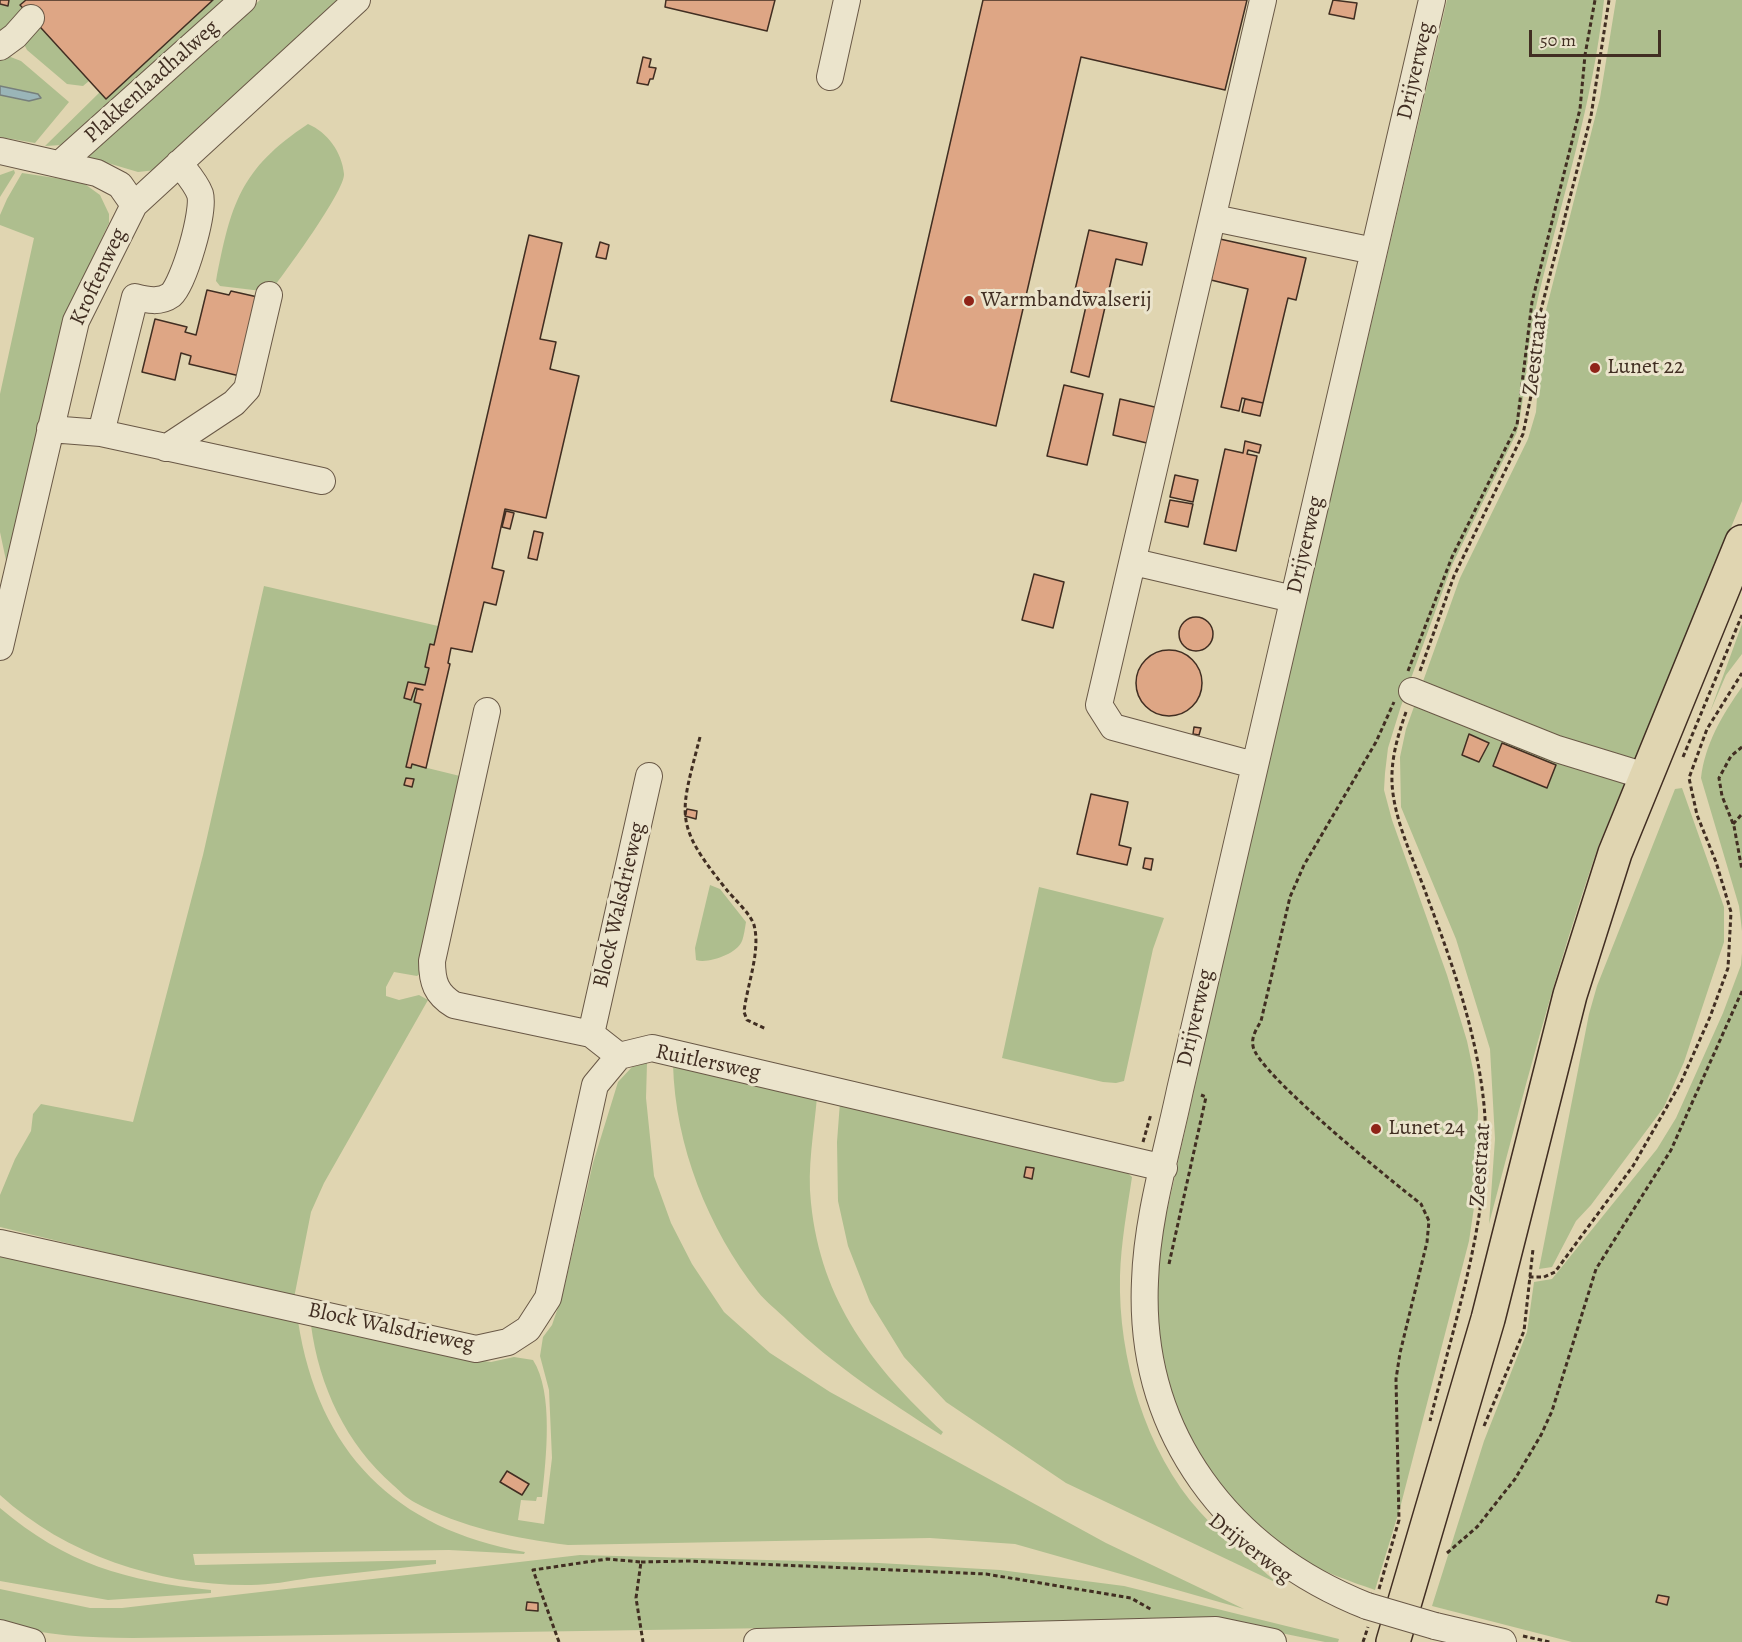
<!DOCTYPE html>
<html>
<head>
<meta charset="utf-8">
<style>
	body { margin:0 }
	#map { position:relative; width:1742px; height:1642px; overflow:hidden; background:#e0d5b1; font-family:Alegreya,serif }
	canvas { display:block }
	.scale { position:absolute; left:1529px; top:30px; width:132px; height:27px; box-sizing:border-box; border:3px solid #412e22; border-top:0; padding-left:8px; font-size:18px; line-height:21px; white-space:nowrap; color:#412e22; -webkit-text-stroke:4px #ebe4cc; paint-order:stroke }
</style>
</head>
<body>
<div id="map">
<canvas width="1742" height="1642"></canvas>
<div class="scale">50 m</div>
</div>
<script>
const context = document.querySelector('canvas').getContext('2d');
context.lineJoin = 'round';
function fillPath(path, color) {
  context.fillStyle = color;
  context.fill(path, 'evenodd');
}
function stroke(path, color, width, dash) {
  context.strokeStyle = color;
  context.lineWidth = width;
  context.lineCap = dash ? 'butt' : 'round';
  context.setLineDash(dash || []);
  context.stroke(path);
}
function drawText(font, color, halo, rows, align = 'center') {
  context.font = font + ' Alegreya,serif';
  context.lineWidth = 6;
  context.setLineDash([]);
  context.textBaseline = 'middle';
  context.strokeStyle = halo;
  context.fillStyle = color;
  for (const [text, x, y, turn = 0] of rows) {
    context.save();
    context.translate(x, y);
    context.rotate((+turn || 0) * Math.PI / 180);
    context.textAlign = isNaN(turn) ? turn : align;
    if (halo) context.strokeText(text, 0, 0);
    context.fillText(text, 0, 0);
    context.restore();
  }
}
const green = new Path2D(`
	M9,0H26L20,5L26,12L0,34V4L8,6Z
	M213,0H235L62,145L45,146L100,92L106,99Z
	M260,0H342L156,170L138,172L84,156Z
	M1447,0H1604C1593,102 1562,199 1538,298C1527,342 1527,388 1517,432L1452,565L1401,706L1388,748L1385,773L1384,790L1392,820L1447,975L1467,1041L1474,1074L1478,1110L1476,1194L1469,1241L1400,1508L1375,1590C1349,1581 1323,1572 1300,1558C1224,1511 1167,1417 1156,1329C1154,1311 1154,1292 1153,1274L1241,880Z
	M1616,0H1742V501L1598,847C1555,971 1522,1098 1489,1224L1495,1139L1490,1049L1456,939L1401,807L1400,757L1406,729L1460,578L1528,439L1536,412L1542,326L1600,98Z
	M34,21L89,81L83,86L67,84L27,50L24,44Z
	M8,56L21,61L69,102L35,143L0,137V57Z
	M308,124C327,132 342,152 344,174C345,191 284,274 270,292L220,286L216,281C231,204 240,169 308,124Z
	M14,170L15,173L0,197V175Z
	M22,173L82,182L100,195L109,214V223L75,295L7,565L0,532V394L34,238L0,225V215L7,199Z
	M264,586L438,626L407,763L468,778L426,969L417,976L394,972L386,987V996L399,1000L419,995L428,1000L324,1183L311,1212L294,1298L0,1227V1195L15,1159L31,1131L33,1114L41,1104L133,1122L203,855Z
	M1742,624V654L1726,675L1710,712Z
	M1742,687V931L1739,906L1701,778C1705,744 1722,715 1742,687Z
	M1682,788L1724,907V942L1684,1062L1664,1107L1591,1205L1576,1221L1552,1267L1539,1269L1589,1014L1597,986L1675,789Z
	M710,885L720,889L746,922C745,928 744,936 742,941C737,954 708,964 696,960L695,948Z
	M1039,887L1164,918L1153,949L1124,1081L1116,1083L1103,1082L1002,1058Z
	M1742,953V1642H1572L1432,1606L1484,1441L1527,1332L1534,1282L1552,1279L1657,1149L1676,1118L1723,1013L1741,965Z
	M647,1063L646,1098L654,1176L671,1223L692,1264L724,1312L770,1353L830,1392L1106,1543L1244,1609L1015,1544L930,1538L568,1545C515,1538 462,1528 414,1502C406,1498 399,1490 393,1485C346,1444 319,1386 311,1325L464,1358L491,1362L514,1357L533,1360C554,1393 546,1459 542,1497H537L536,1501L521,1500L518,1520L544,1524L552,1458L549,1390L540,1356L543,1337L552,1325L563,1293L593,1163L618,1082L632,1067Z
	M673,1064L817,1097C814,1132 807,1168 811,1203C821,1302 873,1367 943,1432L941,1435C887,1400 834,1366 788,1321C778,1311 766,1302 758,1292C708,1228 675,1146 673,1064Z
	M840,1102L1123,1169L1132,1177C1127,1210 1121,1243 1120,1276C1118,1357 1145,1451 1200,1512C1223,1538 1252,1560 1277,1583L1066,1483L946,1402L904,1357L870,1302L848,1246L838,1201L837,1142Z
	M0,1254L298,1321C318,1452 395,1529 525,1552L524,1554L449,1550L193,1554L195,1565L436,1560V1564C394,1569 352,1573 310,1578C290,1581 270,1585 251,1585C160,1586 67,1556 0,1495Z
	M0,1508C66,1564 126,1581 211,1590V1593L108,1600L0,1581Z
	M580,1555L879,1563L1000,1570L1124,1586L1339,1639L1338,1642H1325L1222,1621L133,1638C86,1638 45,1635 0,1624V1589L90,1608H122Z`);
const water = new Path2D(`
	M0,86L38,94L41,98L29,101L0,95Z`);
const building = new Path2D(`
	M0,0H9L8,6L0,4Z
	M26,0H213L106,99L20,5Z
	M666,0H775L767,31L665,7Z
	M983,0H1247L1225,90L1081,57L996,426L891,401Z
	M1333,0L1357,3L1354,19L1329,14Z
	M643,57L651,59L649,67L656,68L653,79H650L648,85L637,83Z
	M1089,230L1147,243L1142,265L1116,259L1089,377L1071,372L1089,293L1075,290Z
	M529,235L562,243L540,339L556,342L550,369L579,376L546,518L505,509L492,568L504,571L496,605L484,602L472,652L451,648L448,663L450,664L426,768L412,764L411,768L406,767L421,704L414,702L417,689L423,690L415,688L411,700L404,698L408,682L425,685L429,668L425,667L430,644L434,645Z
	M1220,239L1306,258L1296,300L1288,298L1263,403L1242,398L1239,411L1221,407L1248,289L1211,280Z
	M600,242L609,245L606,259L596,257Z
	M207,290L229,295L231,291L262,298L244,377L189,364L191,356L181,353L175,380L142,372L155,319L187,327L185,332L196,335Z
	M1064,385L1103,394L1087,465L1047,456Z
	M1120,399L1159,408L1151,444L1113,435Z
	M1245,399L1263,403L1260,416L1242,412Z
	M1245,441L1261,445L1259,453L1248,450L1247,454L1257,456L1236,551L1204,544L1225,449L1243,453Z
	M1175,475L1198,480L1193,502L1170,497Z
	M1170,500L1193,504L1188,527L1165,522Z
	M506,511L514,513L510,529L502,527Z
	M534,531L543,533L537,560L528,558Z
	M1034,574L1064,582L1053,628L1022,620Z
	M1179 634a17 17 0 1 1 34 0a17 17 0 1 1-34 0Z
	M1136 683a33 33 0 1 1 66 0a33 33 0 1 1-66 0Z
	M1194,727L1201,728L1199,735L1193,734Z
	M1469,734L1489,743L1479,762L1462,755Z
	M1502,743L1556,765L1547,788L1493,766Z
	M406,778L414,779L412,787L404,785Z
	M1091,794L1128,802L1119,845L1131,848L1127,865L1077,854Z
	M687,809L697,811L696,819L685,816Z
	M1145,858L1153,859L1151,870L1143,868Z
	M1026,1167L1034,1168L1032,1179L1024,1177Z
	M507,1471L529,1484L522,1495L500,1482Z
	M1658,1595L1669,1597L1667,1605L1656,1602Z
	M527,1602L538,1603V1611L526,1610Z`);
const path = new Path2D(`
	M1408,671L1452,557L1517,425L1532,302L1580,109L1585,55L1595,0
	M1420,671L1454,576L1523,434L1533,386L1536,329L1591,116L1609,0
	M1406,712C1398,735 1391,758 1392,783C1394,822 1415,862 1428,899C1453,965 1477,1034 1484,1105C1494,1208 1454,1321 1430,1421
	M700,737C680,815 673,823 726,889C734,899 750,913 754,925C761,951 747,985 744,1012L747,1020L766,1029
	M1742,747L1731,756L1719,778L1722,796L1734,826L1742,870
	M1683,757L1742,615
	M1733,824L1742,814
	M1143,1142L1151,1114
	M1169,1264L1206,1097L1201,1095
	M1529,1277H1544L1555,1272L1633,1166L1681,1082L1710,1017L1728,968L1731,912L1716,862L1697,815L1689,778L1707,729L1742,673
	M1484,1426L1524,1331L1533,1249
	M1447,1553L1477,1527L1515,1479L1541,1435L1552,1411L1596,1269L1671,1150L1742,991
	M641,1562L689,1561L986,1574L1131,1598L1152,1610
	M1379,1589L1399,1520L1396,1379L1400,1353L1427,1242L1429,1221L1421,1204C1394,1183 1256,1072 1253,1046C1251,1037 1257,1028 1261,1021L1290,897L1304,865L1376,742L1394,702
	M1523,1636L1550,1642
	M559,1642L533,1570L607,1559L641,1562L636,1598L643,1642
	M1363,1642L1368,1627`);
const minor = new Path2D(`
	M0,47L15,36L31,18
	M830,77L847,0
	M0,151L97,173L120,185L134,205
	M61,163L243,0
	M1214,218L1374,251
	M50,429L101,433L322,481
	M101,433L135,297C147,300 160,303 171,295C184,283 205,211 200,194C196,183 186,172 179,163
	M166,448L234,403L247,389L269,295
	M1134,562L1293,599
	M0,647L76,321L134,205L357,0
	M1412,691L1557,749L1645,776
	M487,711L432,961C432,982 436,994 454,1005L591,1034L619,1056L652,1048L1164,1168
	M1254,765L1113,727L1099,705L1263,0
	M591,1034L649,776
	M0,1243L476,1349L508,1342L528,1329L548,1298L595,1085L619,1056
	M1367,1606C1229,1551 1138,1434 1145,1281C1147,1217 1167,1152 1180,1090L1432,0
	M1435,1626L1503,1642
	M0,1633L32,1642
	M757,1642L1216,1630L1273,1642`);
const major = new Path2D(`
	M1393,1642L1488,1319L1570,995L1615,853L1742,542`);
const minorBridge = new Path2D(`
	M1367,1606L1435,1626`);
const markers = [
	[969,301,6,"#8f2418"],
	[1595,368,6,"#8f2418"],
	[1376,1129,6,"#8f2418"]
];
const streetNames = [
	["Drijverweg",1416,71,-77],
	["Plakkenlaadhalweg",152,82,-42],
	["Kroftenweg",99,277,-65],
	["Zeestraat",1536,354,-83],
	["Drijverweg",1306,545,-77],
	["Block Walsdrieweg",620,905,-77],
	["Drijverweg",1196,1018,-77],
	["Ruitlersweg",708,1063,12],
	["Zeestraat",1481,1165,-86],
	["Block Walsdrieweg",391,1328,12],
	["Drijverweg",1250,1549,38]
];
const poiNames = [
	["Warmbandwalserij",981,301],
	["Lunet 22",1607,368],
	["Lunet 24",1388,1129]
];
fillPath(green, '#aebe8e');
fillPath(water, '#9ab5b8');
stroke(water, '#767f7c', 1.5);
fillPath(building, '#dea685');
stroke(building, '#412e22', 1.5);
stroke(minor, '#695846', 28);
stroke(major, '#412e22', 36);
stroke(path, '#412e22', 3, [4.5, 3]);
stroke(minor, '#ebe4cc', 26);
stroke(major, '#e0d5b1', 33);
stroke(minorBridge, '#695846', 28, []);
stroke(minorBridge, '#ebe4cc', 26);
for (const [x, y, r, color] of markers) {
  const dot = new Path2D();
  dot.arc(x, y, r, 0, 2 * Math.PI);
  context.fillStyle = color;
  context.fill(dot);
  stroke(dot, '#ebe4cc', 2);
}
drawText('22px', '#412e22', '#ebe4cc', streetNames);
drawText('22px', '#412e22', '#ebe4cc', poiNames, 'left');
</script>
</body>
</html>
